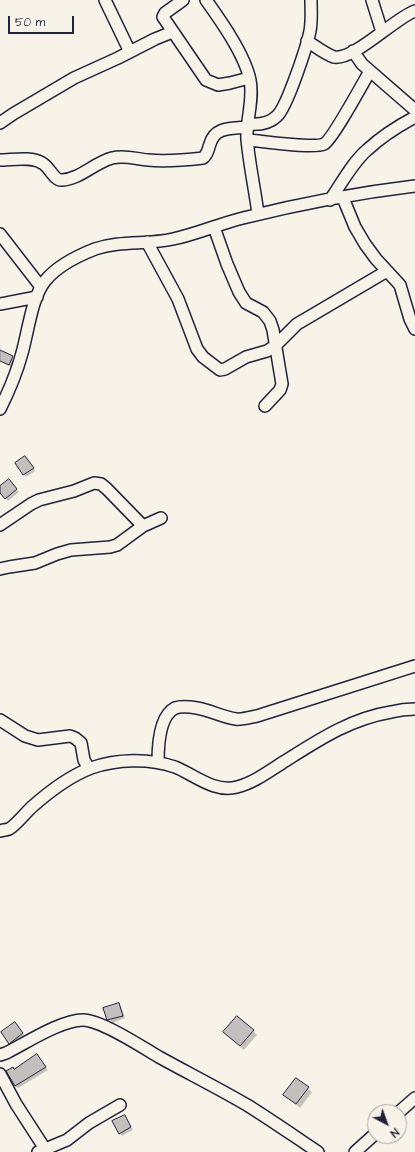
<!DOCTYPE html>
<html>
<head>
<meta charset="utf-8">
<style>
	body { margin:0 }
	#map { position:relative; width:415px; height:1152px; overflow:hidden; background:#f7f3e8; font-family:"Architects Daughter",sans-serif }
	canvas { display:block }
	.north { position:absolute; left:367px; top:1104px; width:40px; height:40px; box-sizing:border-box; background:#f7f3e8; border:1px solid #a29fa3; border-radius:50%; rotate:139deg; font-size:11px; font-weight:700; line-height:16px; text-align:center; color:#22223b }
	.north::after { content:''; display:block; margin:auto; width:14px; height:18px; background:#22223b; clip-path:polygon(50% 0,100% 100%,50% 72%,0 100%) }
	.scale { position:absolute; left:8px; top:16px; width:66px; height:18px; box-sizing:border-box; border:2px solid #22223b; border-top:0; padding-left:5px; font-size:12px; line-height:14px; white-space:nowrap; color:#22223b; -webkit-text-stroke:3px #f7f3e8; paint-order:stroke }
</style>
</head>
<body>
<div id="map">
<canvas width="415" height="1152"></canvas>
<div class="north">N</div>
<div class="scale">50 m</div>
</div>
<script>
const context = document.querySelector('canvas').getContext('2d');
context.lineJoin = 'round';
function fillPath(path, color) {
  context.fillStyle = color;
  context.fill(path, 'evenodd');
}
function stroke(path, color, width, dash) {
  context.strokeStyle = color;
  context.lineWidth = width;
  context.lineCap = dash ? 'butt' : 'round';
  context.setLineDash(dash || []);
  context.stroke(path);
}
const shadow = new Path2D(`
	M2,352L15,360L11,367L0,361V356Z
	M28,459L35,471L26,477L16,463Z
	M11,483L19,492L8,501L0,491V487Z
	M118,1004L121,1006L125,1018L112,1023L105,1009Z
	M17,1026L25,1036L12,1045L10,1043Z
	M253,1031L257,1035L244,1050L228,1036Z
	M37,1056L48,1070L18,1088L15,1086V1070Z
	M296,1079L312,1092L300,1108L288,1098Z
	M124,1116L133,1130L122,1136L120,1133Z`);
const building = new Path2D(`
	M0,350L13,356L9,365L0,361Z
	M25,456L34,468L23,475L15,463Z
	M9,479L17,489L5,499L0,493V486Z
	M119,1003L123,1016L107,1020L103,1008Z
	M237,1016L254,1030L240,1046L223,1032Z
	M15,1022L23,1033L9,1044L1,1032Z
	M37,1054L46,1067L15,1086L6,1071L13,1067L14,1069Z
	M296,1078L309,1087L296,1104L283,1095Z
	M125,1115L131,1127L119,1134L112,1121Z`);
const street = new Path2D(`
	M105,0L130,52
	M183,0L165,13L163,17L206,80L218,85L230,83L249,78
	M206,0C221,21 245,55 250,80C254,100 246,119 247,139C249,163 255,190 258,214
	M372,0L382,32
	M307,41C315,46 325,54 334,57C353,61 395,18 415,11
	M353,51L362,64L415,110
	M0,123L13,114L74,78L118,58L155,39L170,33H174
	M248,124C258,125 269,124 277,116C287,107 307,46 310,31C312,21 311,10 311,0
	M247,140C262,141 313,149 324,144C332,140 363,83 370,71
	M0,160C12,160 31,156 42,163C49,166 54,181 62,180C80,179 94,163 112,158C125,155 136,159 148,160C166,162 186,160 203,158C208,154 208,149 210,144C215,126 232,129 247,127
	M343,198L355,227L365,244L376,259L400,285L410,319L415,329
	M330,200C342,183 352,163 367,150C381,137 398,126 415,117
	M214,227L227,264L239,292L246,303L263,312L270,321L273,330L282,384L280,390L265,406
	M0,234L41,287
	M147,242L178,299L197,349L203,357L220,370L225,369L246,357L267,351L276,345L297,324L309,317L387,271
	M0,304L37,297
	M0,409C9,391 17,372 22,353C28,332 32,297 45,281C57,266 77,256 95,249C121,240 147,245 173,239C197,234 219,224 243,218C299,204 357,193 415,186
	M0,525L31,504L39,500L74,491L94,483L101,484L107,489L143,526
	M0,569L9,567L35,563L57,554L71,550L110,547L117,545L143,526L161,518
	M0,720L25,736L38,740L70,736L75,738L81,743L84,760L89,769
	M158,762C158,747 159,716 175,708C181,706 191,707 197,708C210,710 222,717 236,719C242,720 251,717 257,716L415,666
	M0,831C3,830 6,830 9,829C16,825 26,812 33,806C50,791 70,776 91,768C117,759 149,758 175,767C195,775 214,793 237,787C253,783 268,772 282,763C317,741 349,719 391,712C399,710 407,709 415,709
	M0,1055L6,1053C26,1043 61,1020 83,1020C101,1020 142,1047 159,1057C188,1073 218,1088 247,1105C271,1120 294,1136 318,1152
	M0,1074L16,1104L47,1152
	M399,1112L415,1098
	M38,1152L67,1140L89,1123L120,1105
	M355,1152L375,1134`);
fillPath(shadow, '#0003');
fillPath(building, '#c2bfbd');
stroke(building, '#22223b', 1);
stroke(street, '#22223b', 14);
stroke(street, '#f7f3e8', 11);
</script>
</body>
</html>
